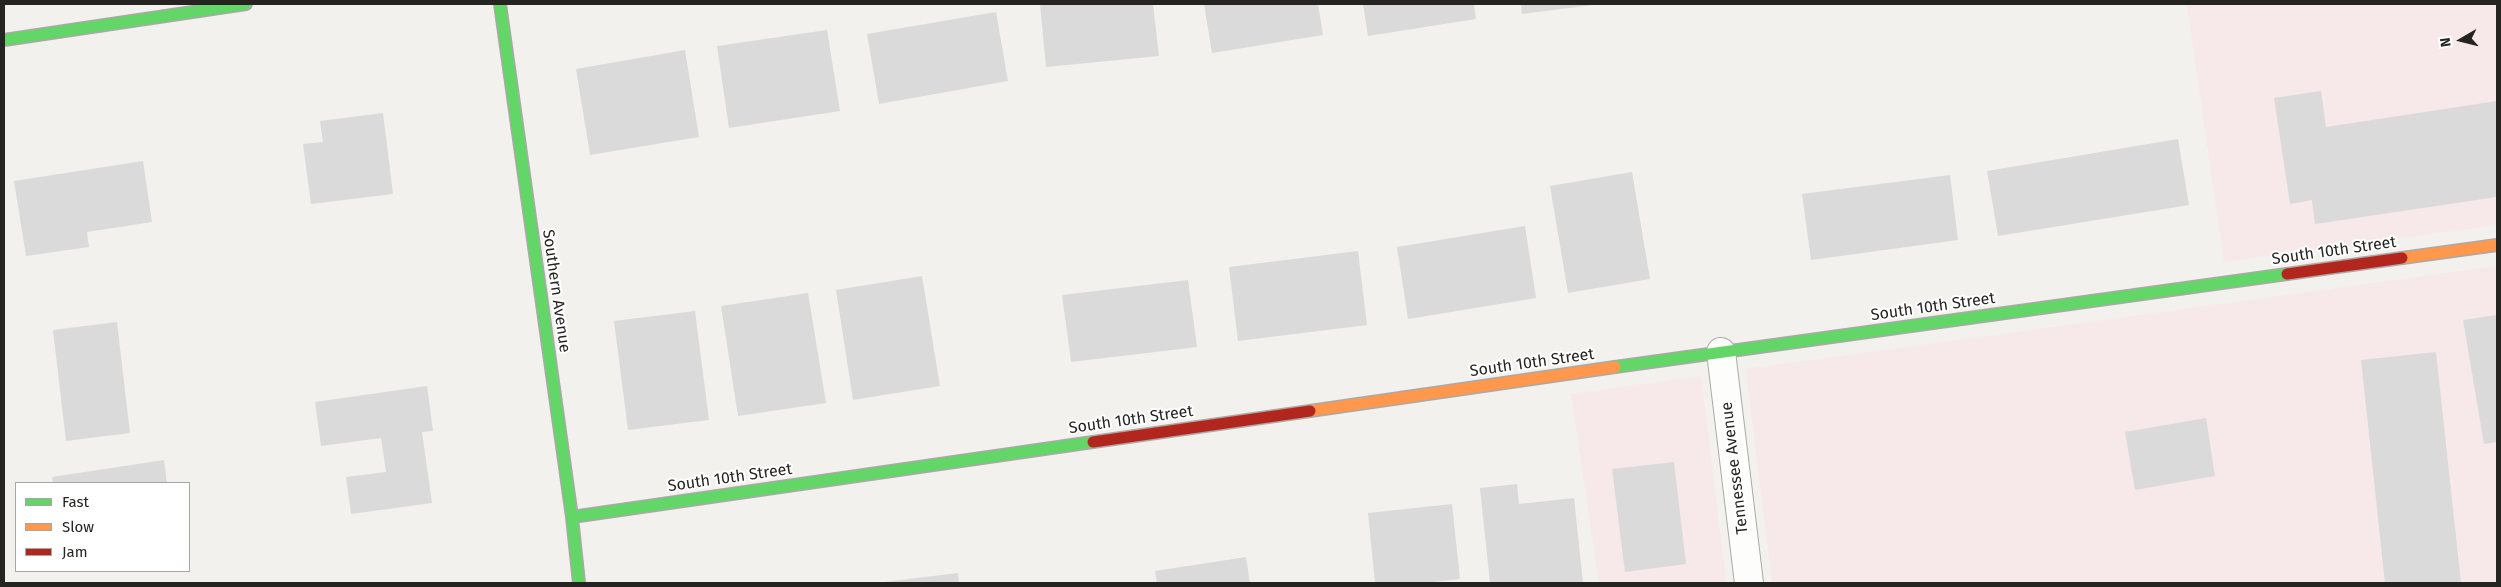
<!DOCTYPE html>
<html>
<head>
<meta charset="utf-8">
<style>
	body { margin:0 }
	#map { position:relative; width:2501px; height:587px; overflow:hidden; background:#f2f1ed; font-family:"Fira Sans",sans-serif }
	canvas { display:block }
	.frame { position:absolute; inset:0; border:5px solid #252421; pointer-events:none }
	.legend { position:absolute; left:15px; top:482px; width:175px; height:90px; box-sizing:border-box; background:#fff; border:1px solid #a8a7a6; margin:0; padding:6px 9px; list-style:none; font-size:15px; color:#252421 }
	.legend li { display:flex; align-items:center; gap:10px; height:25px }
	.legend b { width:25px; border:1px solid #a8a7a6 }
	.north { position:absolute; left:2436px; top:15px; width:50px; height:50px; -webkit-text-stroke:4px #fff; paint-order:stroke; rotate:262deg; font-size:14px; font-weight:700; line-height:20px; text-align:center; color:#252421 }
	.north::after { content:''; display:block; margin:auto; width:18px; height:22px; background:#252421; clip-path:polygon(50% 0,100% 100%,50% 72%,0 100%) }
</style>
</head>
<body>
<div id="map">
<canvas width="2501" height="587"></canvas>
<div class="frame"></div>
<ul class="legend">
<li><b style="height:6px;background:#63d668"></b>Fast</li>
<li><b style="height:6px;background:#ff974d"></b>Slow</li>
<li><b style="height:6px;background:#b3261e"></b>Jam</li>
</ul>
<div class="north">N</div>
</div>
<script>
const context = document.querySelector('canvas').getContext('2d');
context.lineJoin = 'round';
function fillPath(path, color) {
  context.fillStyle = color;
  context.fill(path, 'evenodd');
}
function stroke(path, color, width, dash) {
  context.strokeStyle = color;
  context.lineWidth = width;
  context.lineCap = dash ? 'butt' : 'round';
  context.setLineDash(dash || []);
  context.stroke(path);
}
function drawText(font, color, halo, rows, align = 'center') {
  context.font = font + ' "Fira Sans",sans-serif';
  context.lineWidth = 4;
  context.setLineDash([]);
  context.textBaseline = 'middle';
  context.strokeStyle = halo;
  context.fillStyle = color;
  for (const [text, x, y, turn = 0] of rows) {
    context.save();
    context.translate(x, y);
    context.rotate((+turn || 0) * Math.PI / 180);
    context.textAlign = isNaN(turn) ? turn : align;
    if (halo) context.strokeText(text, 0, 0);
    context.fillText(text, 0, 0);
    context.restore();
  }
}
const commercial = new Path2D(`
	M2187,4H2497V225L2224,262Z
	M2497,266V583H1772L1746,369Z
	M1701,376L1726,583H1599L1571,394Z`);
const building = new Path2D(`
	M1040,4H1153L1159,56L1046,67Z
	M1204,4H1318L1323,35L1212,53Z
	M1363,4H1474L1476,19L1368,36Z
	M1521,4H1593V5L1522,14Z
	M996,12L1008,81L879,104L867,34Z
	M827,30L840,111L729,128L717,46Z
	M685,50L699,137L590,155L576,69Z
	M2321,91L2326,127L2497,101V197L2315,224L2312,200L2290,204L2274,98Z
	M383,113L393,194L311,204L303,144L323,142L320,121Z
	M2178,139L2189,205L1998,236L1987,171Z
	M143,161L152,222L87,232L89,247L26,256L14,181Z
	M1632,172L1650,279L1568,293L1550,186Z
	M1950,175L1958,240L1811,260L1802,194Z
	M1525,226L1536,298L1408,319L1397,247Z
	M1358,251L1367,325L1238,341L1229,267Z
	M922,276L940,386L853,400L836,290Z
	M1188,280L1197,347L1071,362L1062,295Z
	M808,293L826,403L738,416L721,306Z
	M695,311L709,420L628,430L614,321Z
	M2497,315V442L2484,444L2463,320Z
	M117,322L130,433L66,441L53,330Z
	M2436,352L2461,583H2385L2361,360Z
	M427,386L433,431L422,432L432,503L351,514L346,477L386,472L381,438L321,446L315,402Z
	M2206,418L2215,476L2135,490L2125,432Z
	M164,460L167,483H53L52,477Z
	M1674,462L1686,564L1625,572L1612,469Z
	M1517,484L1519,504L1574,498L1583,583H1490L1480,488Z
	M1452,504L1460,579L1423,583H1375L1368,513Z
	M1246,557L1250,583H1157L1155,571Z
	M958,573L959,583H884V582Z`);
const street = new Path2D(`
	M1721,352L1749,583`);
const fast = new Path2D(`
	M500,4L572,517L579,583
	M4,40L246,4
	M1615,367L2287,274
	M572,517L1093,442`);
const slow = new Path2D(`
	M2402,258L2497,245
	M1310,411L1615,367`);
const jam = new Path2D(`
	M2287,274L2402,258
	M1093,442L1310,411`);
const streetNames = [
	["South 10th Street",2334,251,-8],
	["Southern Avenue",556,291,82],
	["South 10th Street",1933,307,-8],
	["South 10th Street",1532,363,-8],
	["South 10th Street",1131,420,-8],
	["Tennessee Avenue",1735,468,-97],
	["South 10th Street",730,478,-8]
];
fillPath(commercial, '#f7e8ea');
fillPath(building, '#dbdada');
stroke(street, '#a9a9a6', 30);
stroke(fast, '#a9a9a6', 14);
stroke(slow, '#a9a9a6', 14);
stroke(jam, '#a9a9a6', 14);
stroke(street, '#fdfdfc', 28);
stroke(fast, '#63d668', 11);
stroke(slow, '#ff974d', 11);
stroke(jam, '#b3261e', 11);
drawText('16px', '#252421', '#fff', streetNames);
</script>
</body>
</html>
